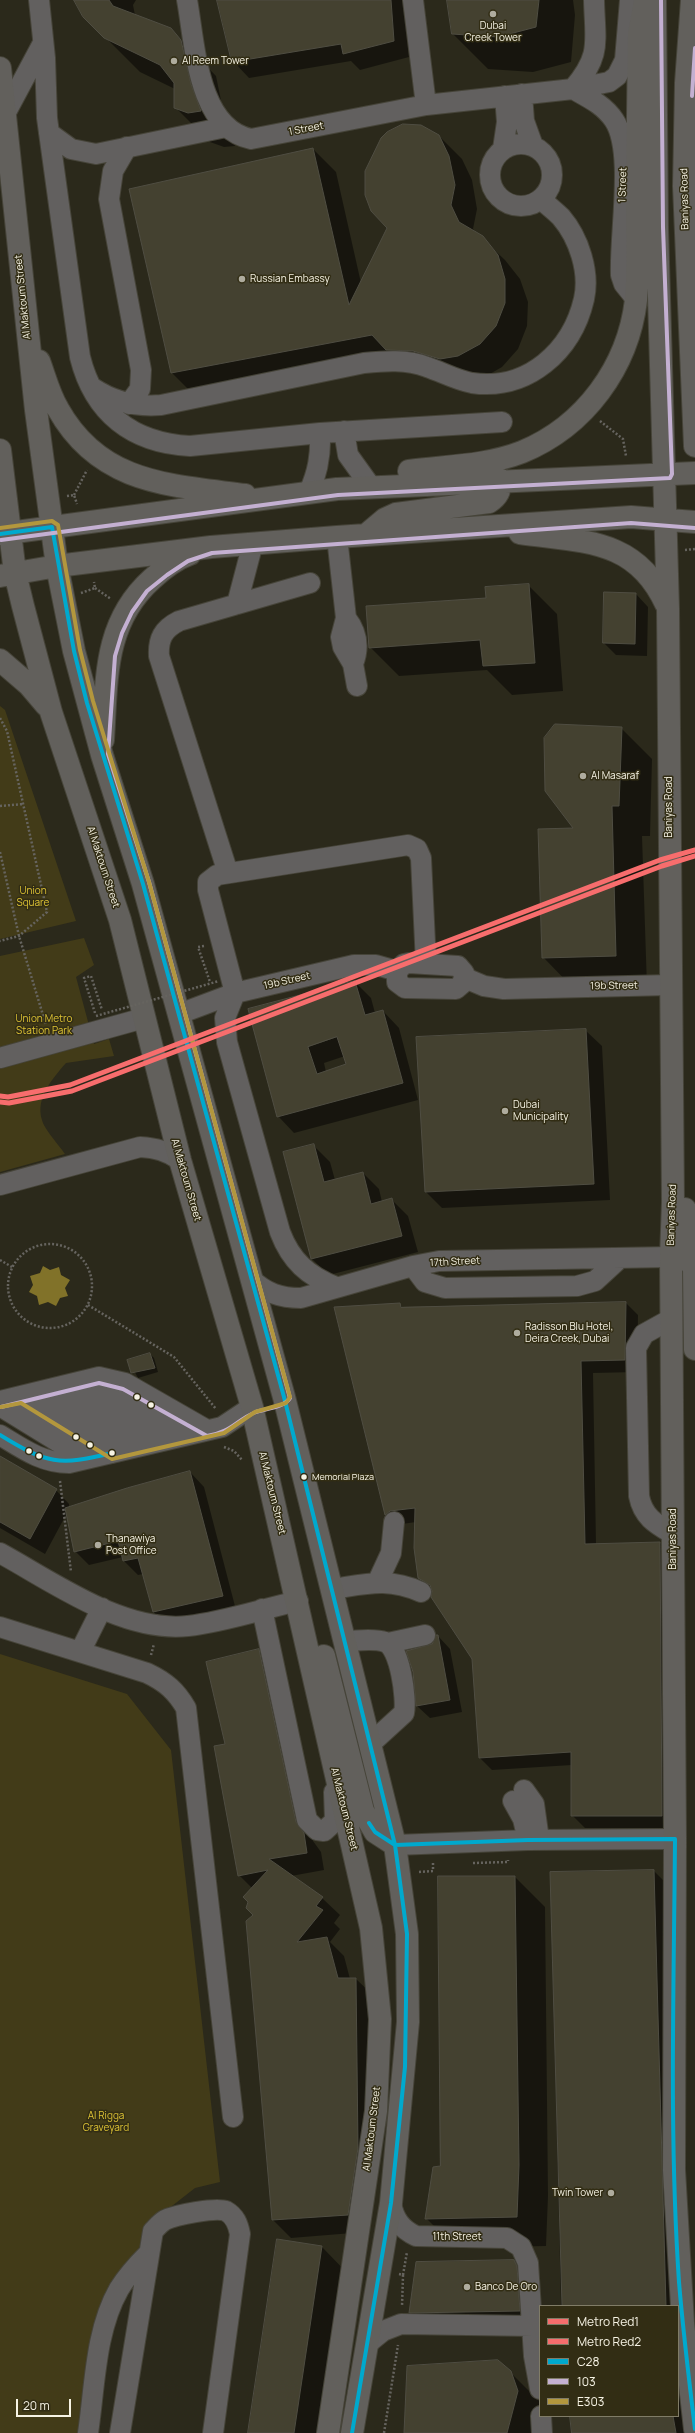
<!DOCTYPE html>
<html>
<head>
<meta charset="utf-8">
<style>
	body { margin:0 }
	#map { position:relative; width:695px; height:2433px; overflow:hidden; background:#2b291b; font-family:Manrope,sans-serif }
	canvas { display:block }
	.legend { position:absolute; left:539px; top:2305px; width:140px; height:112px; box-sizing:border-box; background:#322d14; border:1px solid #807c67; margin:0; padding:5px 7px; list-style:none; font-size:12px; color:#f6f3e4 }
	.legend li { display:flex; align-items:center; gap:8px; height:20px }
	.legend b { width:20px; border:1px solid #807c67 }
	.scale { position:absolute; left:16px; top:2399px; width:55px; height:18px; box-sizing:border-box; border:2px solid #f6f3e4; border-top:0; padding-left:5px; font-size:12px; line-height:14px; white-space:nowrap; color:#f6f3e4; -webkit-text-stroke:3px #322d14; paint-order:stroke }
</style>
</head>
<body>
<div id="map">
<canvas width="695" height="2433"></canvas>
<ul class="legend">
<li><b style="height:5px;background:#f76d6d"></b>Metro Red1</li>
<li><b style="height:5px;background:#f76d6d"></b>Metro Red2</li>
<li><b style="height:5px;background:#00a9ce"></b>C28</li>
<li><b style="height:5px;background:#c4b0d2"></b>103</li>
<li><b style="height:5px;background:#b3973d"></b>E303</li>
</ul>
<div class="scale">20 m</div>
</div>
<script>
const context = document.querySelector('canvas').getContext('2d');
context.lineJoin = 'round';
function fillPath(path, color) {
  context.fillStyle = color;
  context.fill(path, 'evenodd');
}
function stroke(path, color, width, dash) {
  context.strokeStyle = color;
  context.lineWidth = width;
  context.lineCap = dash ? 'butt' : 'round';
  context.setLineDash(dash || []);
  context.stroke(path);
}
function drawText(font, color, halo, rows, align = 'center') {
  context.font = font + ' Manrope,sans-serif';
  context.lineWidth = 3;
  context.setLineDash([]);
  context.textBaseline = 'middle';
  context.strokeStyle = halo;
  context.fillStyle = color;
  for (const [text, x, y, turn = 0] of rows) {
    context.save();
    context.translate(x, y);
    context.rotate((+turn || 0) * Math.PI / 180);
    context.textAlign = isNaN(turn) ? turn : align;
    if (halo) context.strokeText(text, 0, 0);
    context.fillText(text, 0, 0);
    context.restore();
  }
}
const green = new Path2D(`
	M0,706L5,710L76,921L0,939Z
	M84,938L94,965L76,977L94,1044L109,1039L114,1056L66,1063C53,1078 35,1098 42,1120C44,1129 59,1145 65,1154L0,1172V956Z
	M0,1654L127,1694L171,1750L220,2182L195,2188L154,2220L93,2334L78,2433H0Z`);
const water = new Path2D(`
	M43,1266L50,1270L59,1267L61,1275L70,1280L65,1288L68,1296L60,1298L56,1306L48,1302L39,1305L37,1296L29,1292L33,1285L30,1276L40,1273Z`);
const shadow = new Path2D(`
	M75,0H136L133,5L135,15L171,29L216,76L225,120L235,146L224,147L210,142L175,107V89L140,72L84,16Z
	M219,0H406L409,57L360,70L351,61L249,78L233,61Z
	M448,0H573L575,15L571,62L533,72L488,69L453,34Z
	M439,136L462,159L472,180L477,209L473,229L475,232L505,260L520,279L528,302L527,326L518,349L502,367L481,379L395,358L194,395L172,373L313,149L336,172L361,283Z
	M528,585L557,614L563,691L512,695L487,670L399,676L370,647L487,599Z
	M636,594L648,607L647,656L616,655L604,643Z
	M621,728L652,759L650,836H642L647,987L574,989L543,957L575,829Z
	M355,982L371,998L375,1013L383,1011L399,1028L418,1100L294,1133L278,1116L249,1010ZM345,1056L348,1065L326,1072L324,1063Z
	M585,1030L602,1046L610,1200L442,1208L426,1192L417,1038Z
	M314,1146L330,1162L335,1180L363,1173L379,1189L382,1202L392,1200L408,1216L418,1252L329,1275L312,1259Z
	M626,1303L638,1315L637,1372L593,1373L596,1544L660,1543L673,1555L674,1828H585L572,1815V1765L492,1770L480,1758L473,1659L433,1591L419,1578L416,1522L402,1524L398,1527L386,1515L335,1308L400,1304L403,1308Z
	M150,1354L154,1358L158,1372L138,1378L129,1361Z
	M0,1458L54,1488L69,1504V1508L190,1472L204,1487L236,1610L168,1626L153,1612L143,1574L138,1575L124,1561L123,1557L89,1565L75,1551L67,1513L45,1554L0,1528Z
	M438,1636L450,1649L462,1712L430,1718L417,1706L433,1645Z
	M259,1651L276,1668L313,1841L321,1852L324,1870L291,1876L322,1898L340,1915L334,1923L340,1929L330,1942L344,1956L350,1979H356L374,1996L365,2232L291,2238L273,2220L252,1888L239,1875L226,1745Z
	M654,1871L669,1886L678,2306H561L551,1873Z
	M515,1877L545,1907L548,2196L546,2246L456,2248L426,2218Z
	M322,2247L354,2280L332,2433H249Z
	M514,2261L530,2277L535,2327L427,2328L410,2312Z
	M678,2356L688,2433H573L571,2416H678Z
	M510,2372L540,2402V2416L549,2433H405Z`);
const building = new Path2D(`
	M74,0H109L113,6L171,28L181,40L191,84L201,111L188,113L174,108V83L160,65L104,38L83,17Z
	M217,0H391L394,41L343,54L341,44L232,62Z
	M447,0H539L536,27L498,37L452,34Z
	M403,124L421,125L439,135L449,156L455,185L451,205L459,222L483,236L498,255L505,279V303L496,326L480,344L458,356L440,359L413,351L386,350L372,335L171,373L129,189L313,148L349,305L387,228L371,211L365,195V171L381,138L387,132Z
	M529,584L535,663L483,666L480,640L369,648L366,606L486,598L485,587Z
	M604,592L636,593L635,644L603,643Z
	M555,724L622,727L619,806H612L616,956L542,958L538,829L573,828L545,791L544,738Z
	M355,981L365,1015L383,1010L403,1083L277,1117L248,1009ZM337,1037L346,1064L317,1074L308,1047Z
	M586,1029L594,1184L425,1192L416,1037Z
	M314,1144L324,1182L363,1172L371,1204L392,1198L402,1236L311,1259L283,1152Z
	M626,1302L625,1360L581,1361L585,1544L660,1542L662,1816H571V1752L479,1758L472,1659L431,1597L432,1591L430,1585L418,1578L414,1548L415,1508L390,1511L385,1515L334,1307L400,1303L401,1307Z
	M150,1353L155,1368L131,1373L127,1360Z
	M0,1456L57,1489L30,1539L0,1522Z
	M190,1471L223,1596L153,1612L138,1558L123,1561L118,1541L74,1552L65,1508L127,1488Z
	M436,1635H438L450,1700L416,1706L413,1672L406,1651L432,1644Z
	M259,1649L296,1822L304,1833L307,1853L269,1859L323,1897L316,1906L323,1910L297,1942L327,1937L338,1978H356L358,2148L348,2215L272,2220L246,1921L253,1915L246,1908L248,1902L243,1897L268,1870L238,1876L214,1746L225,1744L206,1662Z
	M654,1870L666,2306H562L550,1872Z
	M438,1876H515L519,2165L517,2217L425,2219L433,2167L440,2166Z
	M277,2239L322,2246L294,2433H248Z
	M514,2260L517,2266L520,2311L409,2313L416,2262Z
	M498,2360L511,2371L518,2391L507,2433H404L407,2366Z
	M570,2416H673L676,2433H572Z`);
const path = new Path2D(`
	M600,421L623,439L626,456
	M74,495L87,470
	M67,496L74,495L77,504
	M685,550L695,549
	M95,588L111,599
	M81,593L95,588L94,582
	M0,718L7,731L47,912L19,936L0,941
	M0,806L24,804
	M0,852L19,936L46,1025
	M204,946L198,947L210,982
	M95,1013L84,978L91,976L102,1010
	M8 1286a42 42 0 1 1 84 0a42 42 0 1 1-84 0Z
	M0,1260L12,1267
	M88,1305L174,1357L216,1409
	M224,1447L234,1451L242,1460
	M60,1481L71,1572
	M151,1655L154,1644
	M473,1863L508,1862V1860
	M419,1872L433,1871V1862
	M399,2274L403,2275L402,2306
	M403,2275L407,2252
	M384,2433L398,2345`);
const minor = new Path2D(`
	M39,0L45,58L47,118L80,357C94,413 132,443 190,446L320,433L502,422
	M187,0C195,43 197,128 251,139L426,105L573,89L609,82L617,76L625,60L630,0
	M413,0L426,105
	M573,89C589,98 604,105 614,120C635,151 619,236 621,275L624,284L636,299
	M573,89C602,55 595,42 594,0
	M522,94L524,121L533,146
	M5,114L43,43
	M49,133L71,149L96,154L226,127
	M490 175a31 31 0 1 1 62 0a31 31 0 1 1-62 0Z
	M127,147L113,171L109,199L141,370L140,389L129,404
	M503,149L507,122L505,96
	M93,388C114,402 136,407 161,405L364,363C384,361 407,359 427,367C442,372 456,380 472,383C528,391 572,351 584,299C590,272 579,238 561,217C555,211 547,205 541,199
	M344,431L348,455L371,487
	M309,492C318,472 321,455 320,433
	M337,537L346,618L341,637L343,647L353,664L357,686
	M237,604L253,543
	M346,618C357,632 360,646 353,664
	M228,873L159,656C158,639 163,629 179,621L310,583
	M409,963L458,966L464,973L463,983L456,989L405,988L397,982V971L404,964Z
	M465,978L484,986L504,989L670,985
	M179,1014L235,993L354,965H376L397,971
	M0,1058L144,1018
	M0,1185L140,1147C156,1148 167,1151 180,1160
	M413,1266L425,1282L445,1288L577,1286L595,1281L620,1258
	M251,1279C266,1293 280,1298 301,1298L413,1266L439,1261L671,1257
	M336,1287C308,1276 291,1261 280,1232L227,1042L225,1018L235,993L208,890V882L217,875L408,845L417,849L421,858L426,964
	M671,1319L644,1334L636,1348L639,1496C643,1517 656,1524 673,1534
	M89,1380L183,1436
	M69,1385L162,1441
	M44,1391L137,1447
	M22,1397L112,1453
	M0,1401L99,1377L125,1383L207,1430
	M0,1406L86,1459
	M0,1435C23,1449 42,1463 69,1463L222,1427L252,1407
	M0,1553C55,1583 123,1633 188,1626C224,1622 262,1609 298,1601
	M378,1581L391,1553L394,1522
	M332,1589C366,1584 388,1577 421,1592
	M262,1609L307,1820L317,1830L324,1831L335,1821L334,1792
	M0,1627L147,1673C166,1682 176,1691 186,1708L233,2117
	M345,1641C357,1641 374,1638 385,1642C400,1646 407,1700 404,1713L370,1744
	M388,1643L425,1635
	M80,1652L102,1608
	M524,1790L534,1804L539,1840
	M513,1801L523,1819L528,1840
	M395,1845L528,1840L675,1839
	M391,2203C394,2219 401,2229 416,2236L507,2238L521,2247L528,2263L534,2356L540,2389
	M367,2344L383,2331L401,2324L533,2326
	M541,2416L542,2433
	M88,2433C95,2386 95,2331 119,2289C127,2276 137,2265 148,2254
	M120,2433L153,2231C157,2227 160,2223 165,2220C175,2215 216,2207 226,2211C235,2216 238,2224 240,2234L213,2433`);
const major = new Path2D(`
	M655,0L657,227L668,608L673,1202L671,1257L675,1839L674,2170L683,2323L695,2429
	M692,0L686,83L684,186L695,446
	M0,68L36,410L57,566L74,651L102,755L143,884L284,1397L395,1845L407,1934L408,2022L391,2203L352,2433
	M39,361C45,377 49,394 58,409C100,484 169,485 245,495
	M0,450L15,573L23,606L51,712L120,920L180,1160L252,1407L371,1928L380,2019L376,2111L328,2433
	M409,471C447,466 486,466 522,452C585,426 628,367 636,300C639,266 637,231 637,197C638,143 638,89 639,34L645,1
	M520,533C583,542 636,538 666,604
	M0,534L337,489L695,473
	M366,535L385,519L396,514L489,502C498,496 500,491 501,480
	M0,576L57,566L211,547L337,537L631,517L695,522
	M0,660L29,685L46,705
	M103,740C107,680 103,623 152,579C163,569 176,559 190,554
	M685,1209C685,1223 683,1239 695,1249
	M671,1257L688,1260L694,1267L695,1349
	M324,1656L363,1811L375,1832L395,1845`);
const pathBridge = new Path2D(`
	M96,1016L219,981`);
const bus1 = new Path2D(`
	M0,534L52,527L74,651L87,703L143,884L284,1397L395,1845L407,1934L405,2067L391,2203L352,2433
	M0,1435C47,1464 59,1466 112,1453
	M369,1823L375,1832L395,1845L528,1840L675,1839C674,1987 669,2135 679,2282C683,2331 689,2380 695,2429`);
const bus2 = new Path2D(`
	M692,96L695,48
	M1,540L338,495L670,478L672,474L663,227L661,0
	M1,1407L99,1383L123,1389L207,1436C232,1432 236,1420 256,1412C265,1409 285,1407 290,1398L149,882L108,754L115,656L122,633L132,612L147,591L167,575L188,561L212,553L631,523L695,528`);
const bus3 = new Path2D(`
	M0,528L52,521L58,525L80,650L93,701L149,882L290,1397L286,1403L255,1412L224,1433L112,1459L21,1403L1,1407`);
const metro1 = new Path2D(`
	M0,1096L8,1097L70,1085L660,860L695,850`);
const metro2 = new Path2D(`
	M0,1102L9,1103L72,1091L662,866L695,856`);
const markers = [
	[493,14,4,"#afac9e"],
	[174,61,4,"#afac9e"],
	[242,279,4,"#afac9e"],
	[583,776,4,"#afac9e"],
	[505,1111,4,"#afac9e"],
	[517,1333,4,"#afac9e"],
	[137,1397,3.5,"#f6f3e4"],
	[151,1405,3.5,"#f6f3e4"],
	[76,1437,3.5,"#f6f3e4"],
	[90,1445,3.5,"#f6f3e4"],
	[29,1451,3.5,"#f6f3e4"],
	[112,1453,3.5,"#f6f3e4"],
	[39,1456,3.5,"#f6f3e4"],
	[304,1477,3.5,"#f6f3e4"],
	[98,1545,4,"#afac9e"],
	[611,2193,4,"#afac9e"],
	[467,2287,4,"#afac9e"]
];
const busNames = [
	["Memorial Plaza",312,1477]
];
const poiNames = [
	["Dubai",493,26,"center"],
	["Creek Tower",493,38,"center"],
	["Al Reem Tower",182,61],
	["Russian Embassy",250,279],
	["Al Masaraf",591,776],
	["Dubai",513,1105],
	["Municipality",513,1117],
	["Radisson Blu Hotel,",525,1327],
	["Deira Creek, Dubai",525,1339],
	["Thanawiya",106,1539],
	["Post Office",106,1551],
	["Twin Tower",603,2193,"right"],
	["Banco De Oro",475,2287]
];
const streetNames = [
	["1 Street",306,129,-11],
	["1 Street",623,185,-88],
	["Baniyas Road",685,199,-91],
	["Al Maktoum Street",23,297,-96],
	["Baniyas Road",669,807,-90],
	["Al Maktoum Street",103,867,72],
	["19b Street",287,981,-13],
	["19b Street",614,986,-1],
	["Al Maktoum Street",186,1180,74],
	["Baniyas Road",672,1215,-88],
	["17th Street",455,1262,-3],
	["Al Maktoum Street",272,1493,76],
	["Baniyas Road",673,1539,-90],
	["Al Maktoum Street",344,1809,76],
	["Al Maktoum Street",372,2129,-83],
	["11th Street",457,2237]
];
const parkNames = [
	["Union",33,891],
	["Square",33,903],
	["Union Metro",44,1019],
	["Station Park",44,1031],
	["Al Rigga",106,2116],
	["Graveyard",106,2128]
];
fillPath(green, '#423b18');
fillPath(water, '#817229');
fillPath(shadow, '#0007');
fillPath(building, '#444130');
stroke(building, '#4f4d42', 1);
stroke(minor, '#464439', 22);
stroke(major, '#464439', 24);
stroke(path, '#66645f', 2.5, [2, 2]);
stroke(minor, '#62605f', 20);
stroke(major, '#62605c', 22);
stroke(pathBridge, '#66645f', 2.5, [2, 2]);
stroke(bus1, '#00a9ce', 4);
stroke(bus2, '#c4b0d2', 4);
stroke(bus3, '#b3973d', 4);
stroke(metro1, '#f76d6d', 5);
stroke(metro2, '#f76d6d', 5);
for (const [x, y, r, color] of markers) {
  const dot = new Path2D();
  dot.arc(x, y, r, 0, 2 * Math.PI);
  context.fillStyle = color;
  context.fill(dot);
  stroke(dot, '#322d14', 1.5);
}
drawText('9px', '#f6f3e4', '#322d14', busNames, 'left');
drawText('10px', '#f6f3e4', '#322d14', poiNames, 'left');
drawText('10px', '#f6f3e4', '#322d14', streetNames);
drawText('10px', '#dec334', '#322d14', parkNames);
</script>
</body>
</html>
